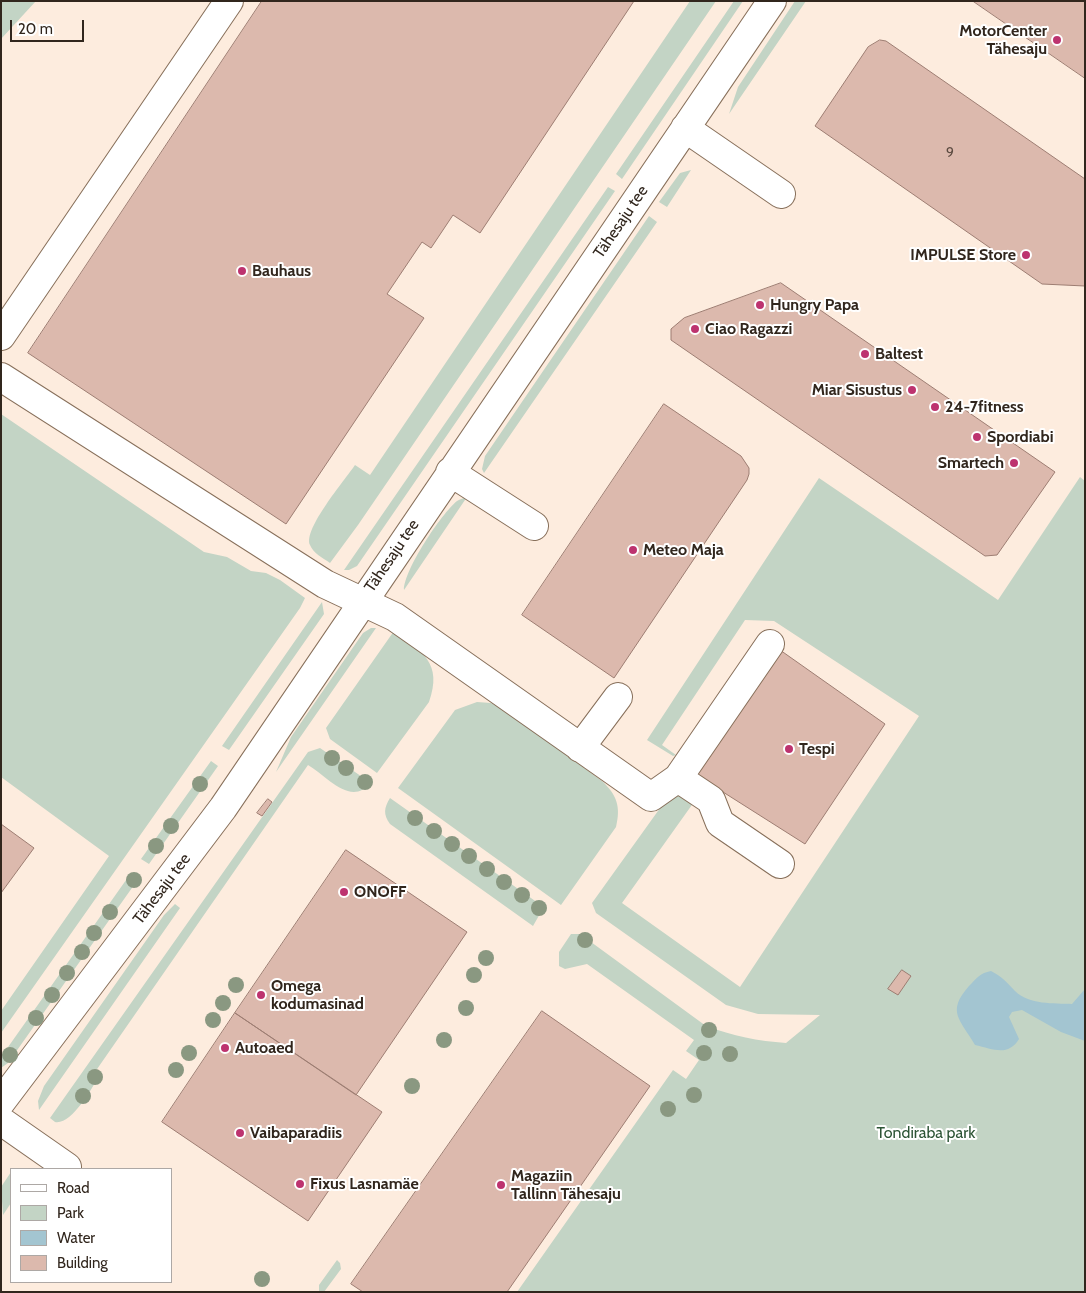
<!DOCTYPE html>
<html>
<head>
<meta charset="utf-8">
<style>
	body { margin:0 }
	#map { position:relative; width:1086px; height:1293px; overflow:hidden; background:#fdecde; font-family:Cabin,sans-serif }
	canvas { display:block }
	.frame { position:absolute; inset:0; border:2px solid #31261d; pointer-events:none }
	.legend { position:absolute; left:10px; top:1168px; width:162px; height:115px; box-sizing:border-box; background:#fff; border:1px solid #ada8a5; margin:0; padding:6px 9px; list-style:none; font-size:15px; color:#31261d }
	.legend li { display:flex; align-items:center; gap:10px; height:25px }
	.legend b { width:25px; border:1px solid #ada8a5 }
	.scale { position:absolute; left:10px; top:20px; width:74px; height:22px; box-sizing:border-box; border:2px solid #31261d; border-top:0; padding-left:6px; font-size:15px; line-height:18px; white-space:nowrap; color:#31261d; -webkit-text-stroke:4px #fff; paint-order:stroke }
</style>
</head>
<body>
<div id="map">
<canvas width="1086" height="1293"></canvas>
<div class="frame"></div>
<ul class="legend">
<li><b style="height:6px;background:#fff"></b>Road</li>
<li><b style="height:14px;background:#c3d4c5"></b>Park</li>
<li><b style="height:14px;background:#a3c5d1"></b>Water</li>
<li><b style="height:14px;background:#dcb9ad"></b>Building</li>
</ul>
<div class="scale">20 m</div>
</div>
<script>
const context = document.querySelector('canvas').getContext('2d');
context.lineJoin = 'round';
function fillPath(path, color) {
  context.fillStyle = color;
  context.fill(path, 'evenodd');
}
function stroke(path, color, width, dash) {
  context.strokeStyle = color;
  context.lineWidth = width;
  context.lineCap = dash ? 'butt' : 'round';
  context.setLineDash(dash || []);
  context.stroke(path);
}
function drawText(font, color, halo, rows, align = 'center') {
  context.font = font + ' Cabin,sans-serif';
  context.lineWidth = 4;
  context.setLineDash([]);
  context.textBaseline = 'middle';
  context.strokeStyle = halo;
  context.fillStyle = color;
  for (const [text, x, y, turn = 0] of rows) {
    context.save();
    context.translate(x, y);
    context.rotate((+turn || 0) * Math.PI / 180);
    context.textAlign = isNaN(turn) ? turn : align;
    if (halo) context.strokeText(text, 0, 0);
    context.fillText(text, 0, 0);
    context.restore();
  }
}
const green = new Path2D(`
	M1,1H36L1,39Z
	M690,1H716L358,525L330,563C323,558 313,553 310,545C303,529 345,480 355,465L370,475Z
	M734,1H743L622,179L616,174Z
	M795,1H806L729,114L738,87Z
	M691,170L667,207L659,202L680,173Z
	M608,187L615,191L357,566L349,570H344Z
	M649,216L657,222L484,473L482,469L485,456Z
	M1,414L204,552L227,557L251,571L266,573L280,580L305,598L300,608L1,1033V1011L109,856L1,777Z
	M1080,477L1085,481V1292H517L673,1070L686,1079L699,1060L686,1051L694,1040L587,964L565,969L559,966V952L571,934H580L706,1026C733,1036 758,1041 786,1043L820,1015L758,1014L726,1005L596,913L592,903L668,797L678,793L694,802L622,903L740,987L919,716L774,621L745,620L662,745L676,755L673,756L647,740L819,478L998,600Z
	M467,497L404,590C404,570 441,514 457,501C460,499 464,498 467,497Z
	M322,602L324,614L229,750L222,746Z
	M371,628H376L276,772L291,737L363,633Z
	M394,631C422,651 443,663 429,702L377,773L330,739L326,728Z
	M477,702L491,703L502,708L602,781C617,795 621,807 616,827L561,905L398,788L455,710Z
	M320,748L371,783C350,807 327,776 308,765L95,1072L100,1075C91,1089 72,1125 55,1122L50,1118L308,752Z
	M211,761L218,766L149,864L141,859Z
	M390,798L538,903L541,912L533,926L390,824C383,814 384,808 390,798Z
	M131,873L139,878L8,1063L1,1068V1057Z
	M175,904L180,908L39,1110L38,1101L44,1086L164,915Z
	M11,1172V1203L3,1215L1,1187Z
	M337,1260L340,1263L341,1269L324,1292H319V1285Z`);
const water = new Path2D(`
	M991,971C1004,978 1006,982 1015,991C1029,1005 1054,1003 1072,1004L1085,989V1041L1061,1032L1022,1010L1012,1012L1009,1017L1019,1039C1008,1057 993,1049 975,1045C960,1019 946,1012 969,986C977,978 980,973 991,971Z`);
const building = new Path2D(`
	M262,1H634L480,233L453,215L431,248L422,242L387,294L424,318L286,524L28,353Z
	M973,1H1085V78Z
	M880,40L886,41L1085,179V286L1042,284L815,126L868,47Z
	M781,283L1055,472L997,555L985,556L671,340V329L684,318Z
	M664,404L741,456L749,468V474L747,480L614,678L522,615Z
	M780,650L885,724L805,844L693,773Z
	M268,799L272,802L262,816L257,813Z
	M1,824L34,848L1,893Z
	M346,850L467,932L356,1095L235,1013Z
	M902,970L911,976L898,995L888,989Z
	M542,1011L650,1086L507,1292H363L351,1284Z
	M235,1013L382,1112L308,1221L162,1122Z`);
const minor = new Path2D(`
	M685,128L781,194
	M1,336L229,1
	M1,377L325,584L395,617L651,797L678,778L770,644
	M450,472L534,526
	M580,748L618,697
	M678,778L711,800L720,823L780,864
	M1,1102L223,808L772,1
	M1,1121L67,1167`);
const trees = [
	[332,758],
	[346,768],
	[365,782],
	[200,784],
	[415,818],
	[171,826],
	[434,831],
	[452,844],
	[156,846],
	[469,856],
	[487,869],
	[134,880],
	[504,882],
	[522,895],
	[539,908],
	[110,912],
	[94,933],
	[585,940],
	[82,952],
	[486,958],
	[67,973],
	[474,975],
	[236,985],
	[52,995],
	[223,1003],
	[466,1008],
	[36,1018],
	[213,1020],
	[709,1030],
	[444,1040],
	[189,1053],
	[704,1053],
	[730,1054],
	[10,1055],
	[176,1070],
	[95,1077],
	[412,1086],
	[694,1095],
	[83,1096],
	[668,1109],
	[262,1279]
];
const markers = [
	[1057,40,5,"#bd336f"],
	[1026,255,5,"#bd336f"],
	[242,271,5,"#bd336f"],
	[760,305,5,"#bd336f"],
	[695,329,5,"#bd336f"],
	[865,354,5,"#bd336f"],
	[912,390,5,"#bd336f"],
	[935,407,5,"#bd336f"],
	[977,437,5,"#bd336f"],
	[1014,463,5,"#bd336f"],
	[633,550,5,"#bd336f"],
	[789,749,5,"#bd336f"],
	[344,892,5,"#bd336f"],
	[261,995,5,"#bd336f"],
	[225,1048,5,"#bd336f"],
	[240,1133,5,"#bd336f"],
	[300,1184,5,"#bd336f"],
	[501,1185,5,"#bd336f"]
];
const numberNames = [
	["9",950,153]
];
const poiNames = [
	["MotorCenter",1047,31,"right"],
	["Tähesaju",1047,49,"right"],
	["IMPULSE Store",1016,255,"right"],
	["Bauhaus",252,271],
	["Hungry Papa",770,305],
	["Ciao Ragazzi",705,329],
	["Baltest",875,354],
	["Miar Sisustus",902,390,"right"],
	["24-7fitness",945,407],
	["Spordiabi",987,437],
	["Smartech",1004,463,"right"],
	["Meteo Maja",643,550],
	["Tespi",799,749],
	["ONOFF",354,892],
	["Omega",271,986],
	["kodumasinad",271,1004],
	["Autoaed",235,1048],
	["Vaibaparadiis",250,1133],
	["Magaziin",511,1176],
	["Tallinn Tähesaju",511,1194],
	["Fixus Lasnamäe",310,1184]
];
const streetNames = [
	["Tähesaju tee",621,222,-56],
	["Tähesaju tee",392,556,-56],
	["Tähesaju tee",162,889,-53]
];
const parkNames = [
	["Tondiraba park",926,1133]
];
fillPath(green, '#c3d4c5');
fillPath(water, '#a3c5d1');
fillPath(building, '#dcb9ad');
stroke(building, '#9d7d72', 1);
stroke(minor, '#876f5a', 30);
stroke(minor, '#fff', 28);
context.fillStyle = '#8a9881';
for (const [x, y] of trees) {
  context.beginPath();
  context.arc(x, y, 8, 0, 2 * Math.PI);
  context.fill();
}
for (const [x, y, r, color] of markers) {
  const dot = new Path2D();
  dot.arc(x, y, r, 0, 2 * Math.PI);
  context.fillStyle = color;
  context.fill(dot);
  stroke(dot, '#fff', 2);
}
drawText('14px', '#5c4b41', null, numberNames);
drawText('bold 16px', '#31261d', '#fff', poiNames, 'left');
drawText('16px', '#31261d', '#fff', streetNames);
drawText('16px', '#2c5435', '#fff', parkNames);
</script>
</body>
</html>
